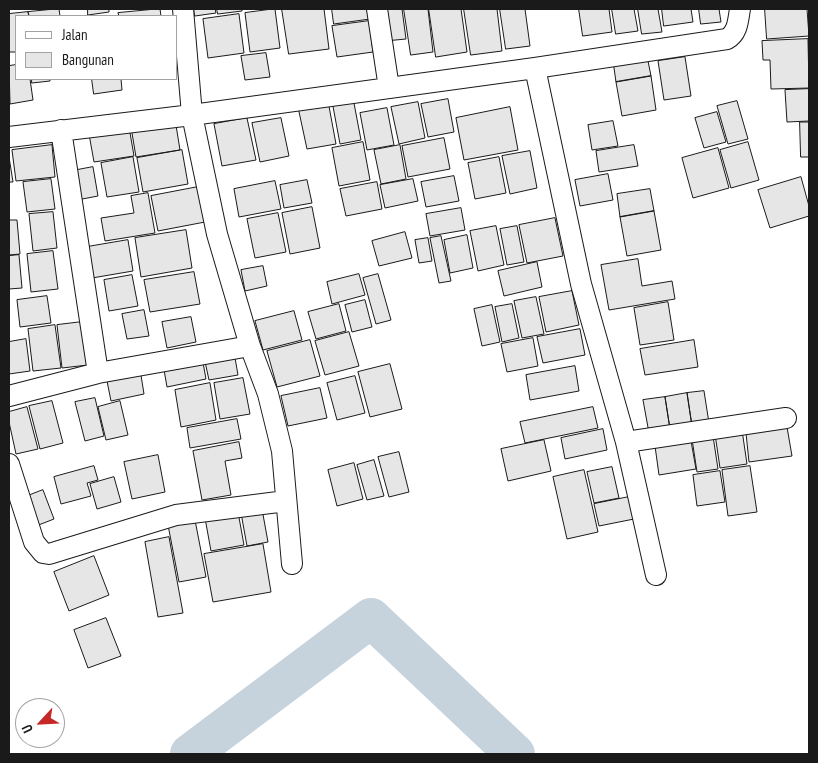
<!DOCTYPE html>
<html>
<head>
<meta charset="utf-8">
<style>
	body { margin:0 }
	#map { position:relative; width:818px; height:763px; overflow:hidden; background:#fff; font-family:"PT Sans Narrow",sans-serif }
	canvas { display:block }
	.frame { position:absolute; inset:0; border:10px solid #1a1a1a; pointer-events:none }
	.legend { position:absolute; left:15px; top:15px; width:162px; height:65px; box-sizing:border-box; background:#fff; border:1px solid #a3a3a3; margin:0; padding:6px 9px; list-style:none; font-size:15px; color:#1a1a1a }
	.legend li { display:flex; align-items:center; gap:10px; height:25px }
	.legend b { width:25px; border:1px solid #a3a3a3 }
	.north { position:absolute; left:15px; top:698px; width:50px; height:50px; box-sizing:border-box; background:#fff; border:1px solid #a3a3a3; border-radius:50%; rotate:245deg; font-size:14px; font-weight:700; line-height:20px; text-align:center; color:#1a1a1a }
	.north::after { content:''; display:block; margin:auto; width:18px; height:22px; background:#c62828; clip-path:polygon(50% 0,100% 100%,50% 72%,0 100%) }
</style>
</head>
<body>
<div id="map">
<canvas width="818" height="763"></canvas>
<div class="frame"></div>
<ul class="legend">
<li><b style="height:6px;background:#fff"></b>Jalan</li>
<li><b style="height:14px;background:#e6e6e6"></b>Bangunan</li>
</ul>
<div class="north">U</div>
</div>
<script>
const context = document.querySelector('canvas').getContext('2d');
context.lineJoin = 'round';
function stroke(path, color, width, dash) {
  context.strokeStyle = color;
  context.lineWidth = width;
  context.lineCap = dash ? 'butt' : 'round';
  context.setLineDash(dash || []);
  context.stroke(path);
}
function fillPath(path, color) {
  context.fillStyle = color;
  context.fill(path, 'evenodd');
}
const river = new Path2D(`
	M190,754L371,618L515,754`);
const building = new Path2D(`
	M59,9L60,16H29L28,12Z
	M88,9H109V12L88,15Z
	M160,9L161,16H119L118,13Z
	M194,9H215L216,13L195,16Z
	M217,9H242V11L218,14Z
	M275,9L280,48L250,52L245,13Z
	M282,9H324L329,49L289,54Z
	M332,9H368L370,19L334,24Z
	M388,9H402L406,39L385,41L380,10Z
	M404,9H428L433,52L411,55Z
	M429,9H461L467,52L436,57Z
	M464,9H497L502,51L471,55Z
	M500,9H525L530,46L506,49Z
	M579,9H609L612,32L583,36Z
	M612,9H634L638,31L616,34Z
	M638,9H658L662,32L642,34Z
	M662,9H691L693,22L664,26Z
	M699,9H719L721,22L701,24Z
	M765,9H807L809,36L767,39Z
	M28,12L29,16H16V52H9V14Z
	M239,14L244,53L208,58L203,19Z
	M369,21L373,52L337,57L332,26Z
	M808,39L809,88L771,89L770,60H763L762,41Z
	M266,53L270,77L245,80L241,56Z
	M647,56L651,76L616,82L613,61Z
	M685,57L691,96L664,100L658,61Z
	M16,65V79H30L33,100L10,104L9,66Z
	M651,76L656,110L622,116L616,82Z
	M32,79H50V81L32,83Z
	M92,79H121L122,90L94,94Z
	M809,89V121L787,122L785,90Z
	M353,98L361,140L340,144L332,101Z
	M448,99L454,132L428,137L421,104Z
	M328,101L336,144L307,149L298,107Z
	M737,101L748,139L728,144L717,106Z
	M418,102L425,138L399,144L391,107Z
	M510,107L518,150L464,160L456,118Z
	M387,108L394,145L367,150L360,113Z
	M717,112L726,142L704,148L695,118Z
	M247,118L256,160L222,166L214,124Z
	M281,118L289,156L260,162L252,123Z
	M175,119L180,150L136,157L131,127Z
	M613,121L618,146L592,150L588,125Z
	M800,122H809V157H801Z
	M129,127L134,156L94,162L89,134Z
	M444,138L450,169L408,177L402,146Z
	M363,142L370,180L339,186L332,148Z
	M748,142L759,180L731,188L720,150Z
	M52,145L55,177L16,181L12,150Z
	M400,145L406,179L381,184L374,150Z
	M634,145L638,166L599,172L596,151Z
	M718,148L729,188L693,198L682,158Z
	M182,150L188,184L143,192L137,158Z
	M530,151L537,188L510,194L502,156Z
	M9,157L13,182H9Z
	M133,157L139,192L107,197L101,163Z
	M499,157L506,193L475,199L468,163Z
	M93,167L98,196L77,200L72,171Z
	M608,174L613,200L580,206L575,180Z
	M454,176L459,201L426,207L421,182Z
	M801,177L809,206V216L770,228L758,190Z
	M51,179L55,209L27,212L23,182Z
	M413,179L418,201L385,208L380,185Z
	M307,180L312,203L284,208L280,185Z
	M275,181L281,209L239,217L234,189Z
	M377,182L382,209L346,216L340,189Z
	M198,187L205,222L158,231L151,196Z
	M650,189L654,211L620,217L617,194Z
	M148,193L155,233L105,241L101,218L134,213L131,196Z
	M312,207L320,248L290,254L282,213Z
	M461,208L465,230L430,236L426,214Z
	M654,211L661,250L627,256L620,217Z
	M53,212L57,248L33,251L29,214Z
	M278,213L286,252L255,258L247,219Z
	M555,218L563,256L527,263L519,225Z
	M9,220H17L20,254L9,255Z
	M496,226L504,265L478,271L470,231Z
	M517,226L524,262L507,265L500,229Z
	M186,230L192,268L141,277L135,238Z
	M405,232L412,258L379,266L372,241Z
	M467,235L473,268L450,273L444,240Z
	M441,236L451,281L439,283L430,238Z
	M428,238L432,261L419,263L415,240Z
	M128,240L133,271L92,278L87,247Z
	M53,251L58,289L31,292L27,254Z
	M19,255L22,288L9,289V256Z
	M638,259L642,286L672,281L675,299L609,310L601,265Z
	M537,262L542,287L504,296L498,271Z
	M263,266L267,286L245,291L241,270Z
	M194,272L200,304L150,312L144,280Z
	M359,274L365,295L332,304L327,282Z
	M378,274L391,320L376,324L363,278Z
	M132,275L138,306L109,311L104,280Z
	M572,291L579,325L546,332L539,297Z
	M47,296L51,323L20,327L17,300Z
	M536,297L544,334L522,338L514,301Z
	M365,300L372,327L352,332L345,305Z
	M668,302L674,340L640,345L634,308Z
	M339,304L346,331L316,339L308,312Z
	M512,304L519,338L502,342L495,307Z
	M492,305L500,342L482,346L474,309Z
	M144,310L149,336L127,339L122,314Z
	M294,311L302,340L263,350L255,321Z
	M191,317L196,342L167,348L162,322Z
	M82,322L88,365L62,368L57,325Z
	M55,325L61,368L33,371L28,329Z
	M580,329L585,355L543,363L537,337Z
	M349,332L359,366L325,375L315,341Z
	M533,338L538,366L507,372L501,344Z
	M26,339L30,371L9,374V342Z
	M310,340L320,376L277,387L267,351Z
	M694,340L698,367L645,375L640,349Z
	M234,352L238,375L209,380L204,357Z
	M202,357L206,379L167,387L163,364Z
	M390,364L402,409L370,417L358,372Z
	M575,366L579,391L530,400L526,375Z
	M140,369L144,394L111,401L106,376Z
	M355,376L365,413L337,420L327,383Z
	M243,378L250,414L220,419L214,383Z
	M210,383L216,420L181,427L175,390Z
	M320,388L327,418L288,426L281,396Z
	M704,391L709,423L692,426L687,393Z
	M687,393L692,426L670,429L665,397Z
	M665,397L670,429L649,433L643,400Z
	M95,398L104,436L85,441L75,402Z
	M52,401L63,443L40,449L29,406Z
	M120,401L128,435L106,440L98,407Z
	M27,407L38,449L16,454L9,422V412Z
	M593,407L598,428L525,443L520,422Z
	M237,419L241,439L190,448L187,428Z
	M787,427L792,456L749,462L746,433Z
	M603,429L607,450L565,459L561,438Z
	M742,430L747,464L720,468L715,434Z
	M713,436L718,469L697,472L692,439Z
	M544,440L551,471L508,481L501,449Z
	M691,441L696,469L659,475L655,446Z
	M239,442L242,458L225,461L231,495L202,500L193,451Z
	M399,452L409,492L389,497L378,457Z
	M158,455L165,492L132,499L124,462Z
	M374,460L384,496L367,500L357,465Z
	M354,463L363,499L337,506L328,470Z
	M94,466L98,480L87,483L91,496L61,504L54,477Z
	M750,466L757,512L728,516L722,470Z
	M612,467L619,498L594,503L587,472Z
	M584,470L598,532L567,539L553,477Z
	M720,471L725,502L697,506L693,475Z
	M114,477L121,502L97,509L90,484Z
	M43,490L54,519L36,526L25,497Z
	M634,496L639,518L599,526L594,504Z
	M262,509L268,542L247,546L241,513Z
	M238,512L244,545L211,551L205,518Z
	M195,520L206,577L179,582L168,525Z
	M169,537L183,613L158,617L145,542Z
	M263,544L271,592L213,602L204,554Z
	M94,556L109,595L69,611L54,572Z
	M106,618L121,656L88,668L74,630Z`);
const minor = new Path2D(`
	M183,9L192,115L217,234L250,346L268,394L282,451L292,564
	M377,9L389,88
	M535,68L581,284L626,442L656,575
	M61,130L98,373
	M9,137L192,115L535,68L727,39C738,33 738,20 740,9
	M9,396L98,373L250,346
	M626,442L786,418
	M9,464L34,542L43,553L49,554L176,515L286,501`);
stroke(river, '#c6d2dc', 40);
fillPath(building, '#e6e6e6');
stroke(building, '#1a1a1a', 1);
stroke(minor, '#1a1a1a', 22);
stroke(minor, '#fff', 20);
</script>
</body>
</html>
